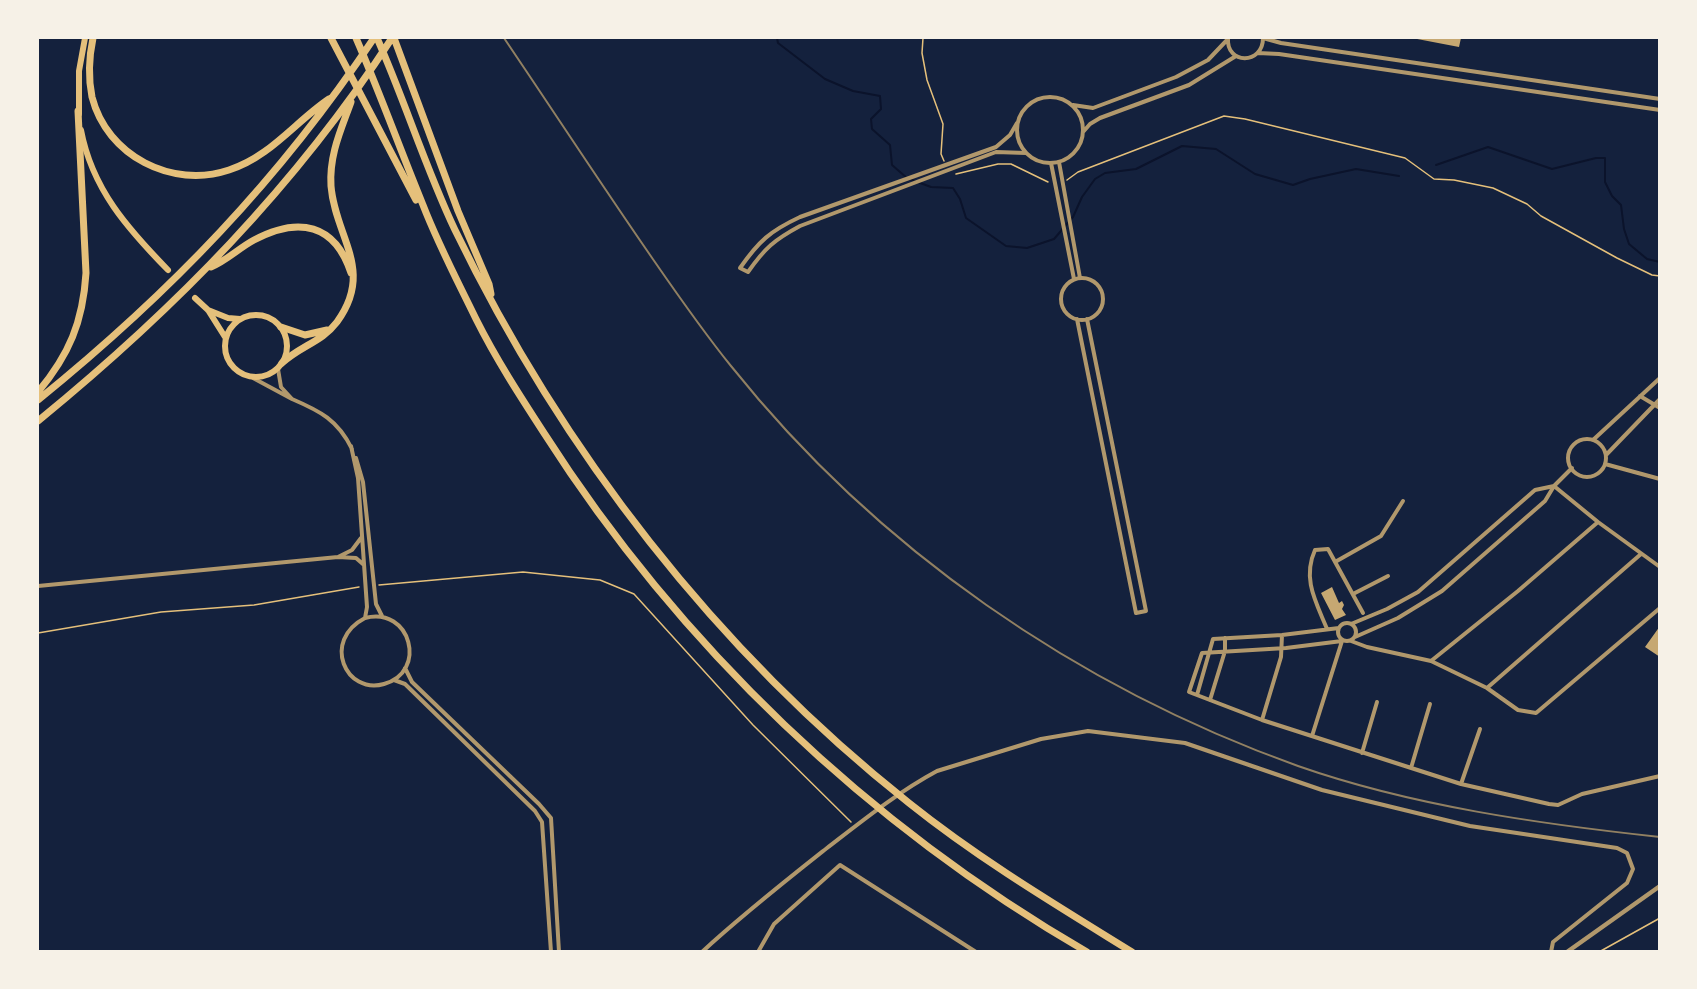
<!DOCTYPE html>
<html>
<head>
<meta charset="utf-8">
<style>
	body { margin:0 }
	#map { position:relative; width:1697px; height:989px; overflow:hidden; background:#14213d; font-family:Raleway,sans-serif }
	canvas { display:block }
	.frame { position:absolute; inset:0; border:39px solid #f6f1e7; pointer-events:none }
</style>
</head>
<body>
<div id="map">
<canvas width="1697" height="989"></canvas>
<div class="frame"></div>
</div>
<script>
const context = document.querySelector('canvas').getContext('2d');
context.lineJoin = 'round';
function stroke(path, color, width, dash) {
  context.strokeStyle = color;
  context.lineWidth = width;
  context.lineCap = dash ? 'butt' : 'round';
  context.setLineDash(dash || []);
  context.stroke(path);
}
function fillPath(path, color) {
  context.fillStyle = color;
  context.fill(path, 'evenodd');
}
const stream = new Path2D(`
	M777,38L778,43L825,79L853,91L880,96L881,109L871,119L872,129L890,145L892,165L907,178L931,187L953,188L960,199L966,218L1006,246L1027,248L1054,239L1073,217L1082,197L1095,179L1105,173L1136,169L1182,146L1216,149L1255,174L1293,185L1310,179L1356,169L1399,176
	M1436,165L1488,147L1552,169L1596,158H1605V182L1612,196L1621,205L1624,229L1629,244L1647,259L1660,262`);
const building = new Path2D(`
	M1412,38H1461L1459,47Z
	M1332,587L1339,603L1342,601L1344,605L1342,609L1346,615L1335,620L1321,593Z
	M1660,626V657L1645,647Z`);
const path = new Path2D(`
	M923,38L922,53L927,80L943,124L941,154L944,161
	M956,174L998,164H1011L1048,182
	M1067,180L1078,172L1224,116L1245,119L1405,158L1434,179L1454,180L1493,188L1527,204L1541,216L1617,258L1652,275L1660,276
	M379,585L523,572L600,580L634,594L753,725L851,822
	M38,633L161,612L254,605L359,587
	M1599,952L1660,918`);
const minor = new Path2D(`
	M1228,38C1226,65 1263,65 1263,38
	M1263,38L1281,43L1660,99
	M1258,53L1279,54L1660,110
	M1017 130a33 33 0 1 1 66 0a33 33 0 1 1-66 0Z
	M1073,105L1093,108L1176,77L1208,60L1227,40
	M1017,123L1010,135L996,147L800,217C770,231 759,241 740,268L748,272C765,248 774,240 800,226L996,152L1026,153
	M1083,132L1090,124L1100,118L1189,85L1236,56
	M1059,162L1080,278
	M1051,163L1074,279
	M1061 299a21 21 0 1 1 42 0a21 21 0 1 1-42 0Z
	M1077,319L1136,613L1146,611L1087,319
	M253,378L292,399L281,387L278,369
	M1640,396L1660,408
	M292,399C320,411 338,420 352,449
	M1568 458a19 19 0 1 1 38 0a19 19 0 1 1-38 0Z
	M1593,440L1660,378
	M351,446L358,478L367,607L365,618C321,641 346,695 384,684C428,672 411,606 365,618
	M1606,455L1660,399
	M356,458L363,482L376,604L382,616
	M1605,464L1660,479
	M1554,486L1598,522L1660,567
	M361,538L352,550L338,557L356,558L364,565
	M1335,562L1381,536L1403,501
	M38,586L338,557
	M1353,594L1388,576
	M1338 632a9 9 0 1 1 18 0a9 9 0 1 1-18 0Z
	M1351,624L1387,609L1418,592L1535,490L1554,486
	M1327,629C1316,602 1302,579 1315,550L1328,549L1363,613
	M1355,637L1398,618L1442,591L1545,501L1554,486L1572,468
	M1351,641L1367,647L1431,661L1487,688L1518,710L1536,713L1660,608
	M1431,661L1518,591L1598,522
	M405,668L412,682L539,804L551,818L559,952
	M394,680L405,684L535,811L542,822L551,952
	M1487,688L1641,554
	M1197,695L1213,639L1282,635L1339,628
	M1210,700L1225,651V638
	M1262,720L1281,657L1282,635
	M1312,736L1342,641L1286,648L1202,653L1189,692L1262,720L1461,784L1549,804L1558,805L1582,794L1660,776
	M1362,753L1377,702
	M1411,768L1430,704
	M1461,784L1480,729
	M702,952C742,915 784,882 827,848C862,821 898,792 937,771L1041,739L1088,731L1185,743L1322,790L1470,826L1617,848L1627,853L1633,869L1627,883L1553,942L1551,952
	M758,952L774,924L840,865L976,952`);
const tertiary = new Path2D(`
	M1567,952L1660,886`);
const primary = new Path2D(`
	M79,114V71L85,38
	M81,130C92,189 128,229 168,270
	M195,298L208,310L225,337
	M208,310L228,318L240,319
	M225 346a31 31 0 1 1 62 0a31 31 0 1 1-62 0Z`);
const motorway = new Path2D(`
	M93,38C89,57 88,77 92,97C107,156 172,189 229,170C270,157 295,122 329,99
	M331,38L416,200
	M356,38C380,93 400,149 423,205C438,244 458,282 476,319C496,359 520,396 544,433C680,646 868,825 1087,952
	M377,38C405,101 425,167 455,230C562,451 716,650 909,803C979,859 1056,905 1132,952
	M394,38L458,211L489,284L491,294
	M211,267C226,261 239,248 254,240C299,216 335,224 351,273
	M281,327L305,335L327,330
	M282,363C300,346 322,342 337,322C375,270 335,237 331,186C329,155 341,130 351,102
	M38,392C69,355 83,322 86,273L78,111
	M38,400C170,293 279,180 374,38
	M38,421C175,309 295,187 392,38`);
const rail = new Path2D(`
	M504,38C552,109 599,181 648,252C675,291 701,329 731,366C877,549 1077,687 1298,766C1412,806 1540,824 1660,837`);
stroke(stream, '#0b132b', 2);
fillPath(building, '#c6a872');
stroke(path, '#e5c07b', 1.5);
stroke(minor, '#b1986c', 4);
stroke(tertiary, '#b1986c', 4.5);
stroke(primary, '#e5c07b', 6);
stroke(motorway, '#e5c07b', 7);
stroke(rail, '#918062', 2);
</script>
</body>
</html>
